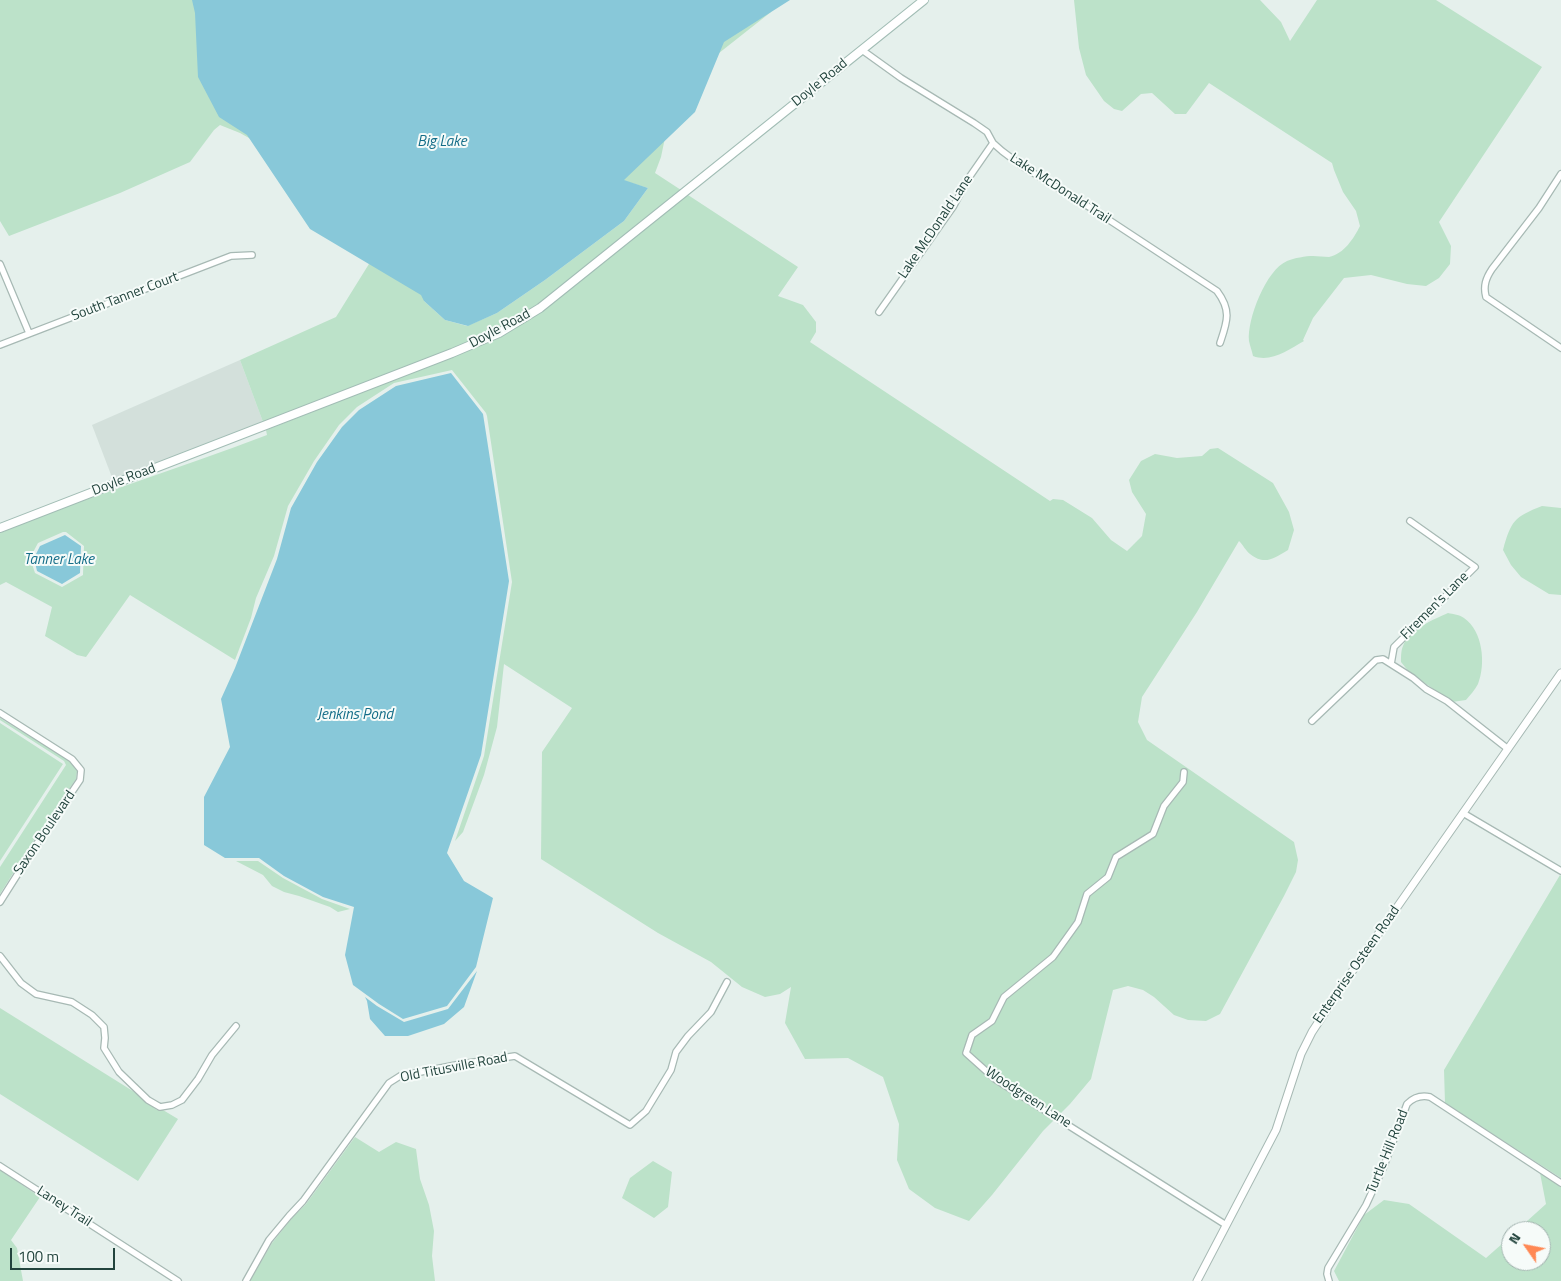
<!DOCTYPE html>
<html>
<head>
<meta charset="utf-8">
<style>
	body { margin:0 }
	#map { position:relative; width:1561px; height:1281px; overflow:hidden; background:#e5f0ec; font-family:"Titillium Web",sans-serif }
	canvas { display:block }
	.north { position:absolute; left:1501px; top:1221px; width:50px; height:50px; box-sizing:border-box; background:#f6fbf9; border:1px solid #a1b2ae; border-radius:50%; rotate:303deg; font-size:14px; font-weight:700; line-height:20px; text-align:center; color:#22443d }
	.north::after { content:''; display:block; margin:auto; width:18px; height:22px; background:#ff8854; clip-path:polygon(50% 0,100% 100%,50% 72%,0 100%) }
	.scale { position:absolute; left:10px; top:1248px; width:105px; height:22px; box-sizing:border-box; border:2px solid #22443d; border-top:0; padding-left:6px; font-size:15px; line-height:18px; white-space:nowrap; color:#22443d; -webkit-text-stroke:4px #f6fbf9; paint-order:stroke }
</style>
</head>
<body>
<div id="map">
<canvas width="1561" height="1281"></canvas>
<div class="north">N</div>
<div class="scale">100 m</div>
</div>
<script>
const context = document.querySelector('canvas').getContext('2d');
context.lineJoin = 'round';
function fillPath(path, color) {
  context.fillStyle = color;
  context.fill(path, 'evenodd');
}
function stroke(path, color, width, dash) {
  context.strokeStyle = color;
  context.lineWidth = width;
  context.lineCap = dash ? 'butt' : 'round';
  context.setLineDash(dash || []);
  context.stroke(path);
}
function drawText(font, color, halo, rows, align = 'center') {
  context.font = font + ' "Titillium Web",sans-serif';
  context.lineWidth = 4;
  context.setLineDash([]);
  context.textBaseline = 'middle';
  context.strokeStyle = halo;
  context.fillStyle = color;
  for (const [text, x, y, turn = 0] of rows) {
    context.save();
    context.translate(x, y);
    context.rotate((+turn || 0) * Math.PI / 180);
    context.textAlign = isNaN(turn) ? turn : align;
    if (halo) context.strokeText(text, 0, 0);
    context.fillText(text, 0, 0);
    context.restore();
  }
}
const built = new Path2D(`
	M240,360L263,422L113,480L92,425Z`);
const green = new Path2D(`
	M0,0H234L771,12L714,57L666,133L661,157L655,173L681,190L537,305L496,330L451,350L263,422L240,360L336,317L382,243L258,143L240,133L220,125L214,130L190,162L120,193L9,236L0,221ZM618,179L648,188L624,221L545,280L497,313L467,326L445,320L424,301Z
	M1074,0H1260L1281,22L1290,41L1317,0H1436L1542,67L1439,222L1451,246L1450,264L1439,278L1426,286L1407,284L1371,275L1344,278L1313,318L1303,340L1304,341C1288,350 1271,363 1253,356C1252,351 1250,346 1249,341C1247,319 1266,270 1287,261C1294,258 1306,256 1313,256C1318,256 1324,257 1329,257C1344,254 1354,238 1360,226L1356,211L1343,192L1334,170L1332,163L1209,83L1186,114H1175L1152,93L1141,94L1122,111L1114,109L1104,101L1086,75L1079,48Z
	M688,195L798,267L778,296L803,305L816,322V332L810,342L1050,501L1053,499L1063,500L1092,518L1111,540L1127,551L1142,536L1146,514L1132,492L1129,480L1141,461L1155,454L1177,458L1202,456L1210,449L1218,448L1273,483L1289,512L1294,530L1288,550C1274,558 1265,566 1250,554C1246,551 1243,545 1239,541L1197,612L1142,697L1138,722L1147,740L1294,842L1298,860L1296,872L1284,896L1220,1014L1206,1021L1188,1020L1174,1015L1154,997L1143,990L1128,986L1113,990L1091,1079L1070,1104L1043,1131L992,1195L969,1221L935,1208L909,1189L897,1160L899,1124L883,1077L848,1058L805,1059L785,1023L791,987L780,994L765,997L742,987L711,962L658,933L541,859L542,752L572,708L504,664L497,727L484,775L463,832L455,841L484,756L512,582L487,416L486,413L452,370L394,383L357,407L339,425L314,461L288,506L274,556L256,598L251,618L235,660L130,595L86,657L77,655L45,636L52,607L6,582L0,585V533C88,496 178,469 267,435L266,430L454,356L501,336L543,311ZM63,532H66L84,546L83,574V575L62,587L35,573L30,558L38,543Z
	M1542,506L1561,508V595L1549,594L1521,577L1511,565L1503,550C1511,521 1514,517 1542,506Z
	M1448,613C1453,614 1460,615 1464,618C1483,631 1486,664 1478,684C1475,690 1470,695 1466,700L1452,702L1409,672L1401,662C1401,657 1401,650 1403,646C1409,630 1434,619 1448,613Z
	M0,718L70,761L77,771L76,779L34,840L0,894V867L66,765L64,761L0,720Z
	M0,723L63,764L0,861Z
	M236,861H258L283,878L322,899L350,909L338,912L330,907L299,896L284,892L272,886L263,875Z
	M1560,875L1561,876V1178L1445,1103L1444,1070Z
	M0,1008L136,1093L146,1102L157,1110H163L178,1119L138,1181L0,1094Z
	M355,1137L379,1152L396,1142L416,1149L420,1179L429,1205L434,1231L432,1256L435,1281H250L272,1243L292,1218L306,1204Z
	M653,1161L672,1172L668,1207L654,1218L622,1198L630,1178Z
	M0,1170L40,1197L11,1240L17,1248L23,1281H0Z
	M1540,1173L1561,1187V1281H1339L1334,1271L1364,1215L1384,1200L1409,1204L1486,1258L1511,1236V1261H1541V1231H1516L1546,1204Z`);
const water = new Path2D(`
	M192,0H790L724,42L695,112L624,180L648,188L624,221L545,280L497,313L468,326L445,320L424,301L421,295L310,229L247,135L219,117L198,77L195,13Z
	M451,373L483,414L509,581L481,755L447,853L464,881L493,898L476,967L447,1006L403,1019L379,1004L353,985L345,955L354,907L323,897L284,876L259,858H225L204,845V797L230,747L221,699L235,668L277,559L291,508L317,462L342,427L359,410L396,386Z
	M65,535L81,546L80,573L62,584L37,571L34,558L40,546Z
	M477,971L464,1007L444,1024L408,1036H385L370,1019L367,1001L365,997L377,1006L404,1022L448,1009Z`);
const minor = new Path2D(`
	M862,50L901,78L974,123L987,132L993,143L1002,151L1022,166L1094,210L1217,291C1232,311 1227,322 1220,343
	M1561,174L1539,208L1492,269C1486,278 1483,286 1486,297L1561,348
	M0,264L29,333
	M879,312L953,207L968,179L993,143
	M0,345L231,256L252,255
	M1391,664L1394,647L1475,567L1410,521
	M0,713L72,759L81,770L80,780L38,842L0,902
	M1312,721L1376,660L1383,659L1413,678L1426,689L1447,701L1508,749
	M1184,772L1183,782L1164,806L1153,834L1116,857L1108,877L1087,894L1078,922L1053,957L1004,997L992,1021L972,1035L966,1053L995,1079L1226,1225
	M1463,813L1561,871
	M0,956L21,983L36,994L72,1002L92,1015L104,1027L105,1038L104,1048L119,1072L148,1100L160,1107L172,1105L182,1100L198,1079L212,1055L236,1026
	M0,1166L178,1281
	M246,1281L269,1240L289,1216L303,1201L389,1083L400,1076L461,1064L515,1056L630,1125L646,1111L671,1070L676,1052L688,1036L711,1012L727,982
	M1329,1281L1327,1274L1328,1268L1366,1205L1384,1166L1407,1104C1414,1097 1421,1095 1430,1097L1561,1183`);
const tertiary = new Path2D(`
	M1197,1281L1276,1130L1301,1054L1312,1032L1344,983L1561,673`);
const secondary = new Path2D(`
	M0,528L452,353L499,333L540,308L924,0`);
const streetNames = [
	["Doyle Road",820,83,-39],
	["Lake McDonald Trail",1060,189,33],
	["Lake McDonald Lane",936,227,-56],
	["South Tanner Court",125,297,-21],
	["Doyle Road",500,329,-28],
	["Doyle Road",124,480,-21],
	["Firemen's Lane",1435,606,-45],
	["Saxon Boulevard",45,833,-56],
	["Enterprise Osteen Road",1357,965,-55],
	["Old Titusville Road",454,1068,-11],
	["Woodgreen Lane",1028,1098,33],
	["Turtle Hill Road",1388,1152,-68],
	["Laney Trail",64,1207,33]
];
const waterNames = [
	["Big Lake",442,142],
	["Tanner Lake",59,560],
	["Jenkins Pond",355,715]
];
fillPath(built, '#d3e0db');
fillPath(green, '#bce2c9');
fillPath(water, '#88c8d9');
stroke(minor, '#a7b9b4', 8);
stroke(tertiary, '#a7b9b4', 9);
stroke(secondary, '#a2bdb5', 10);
stroke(minor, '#fff', 5.5);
stroke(tertiary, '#fff', 7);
stroke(secondary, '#fff', 8);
drawText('14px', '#22443d', '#f6fbf9', streetNames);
drawText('italic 15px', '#146d88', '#f6fbf9', waterNames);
</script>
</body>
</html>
